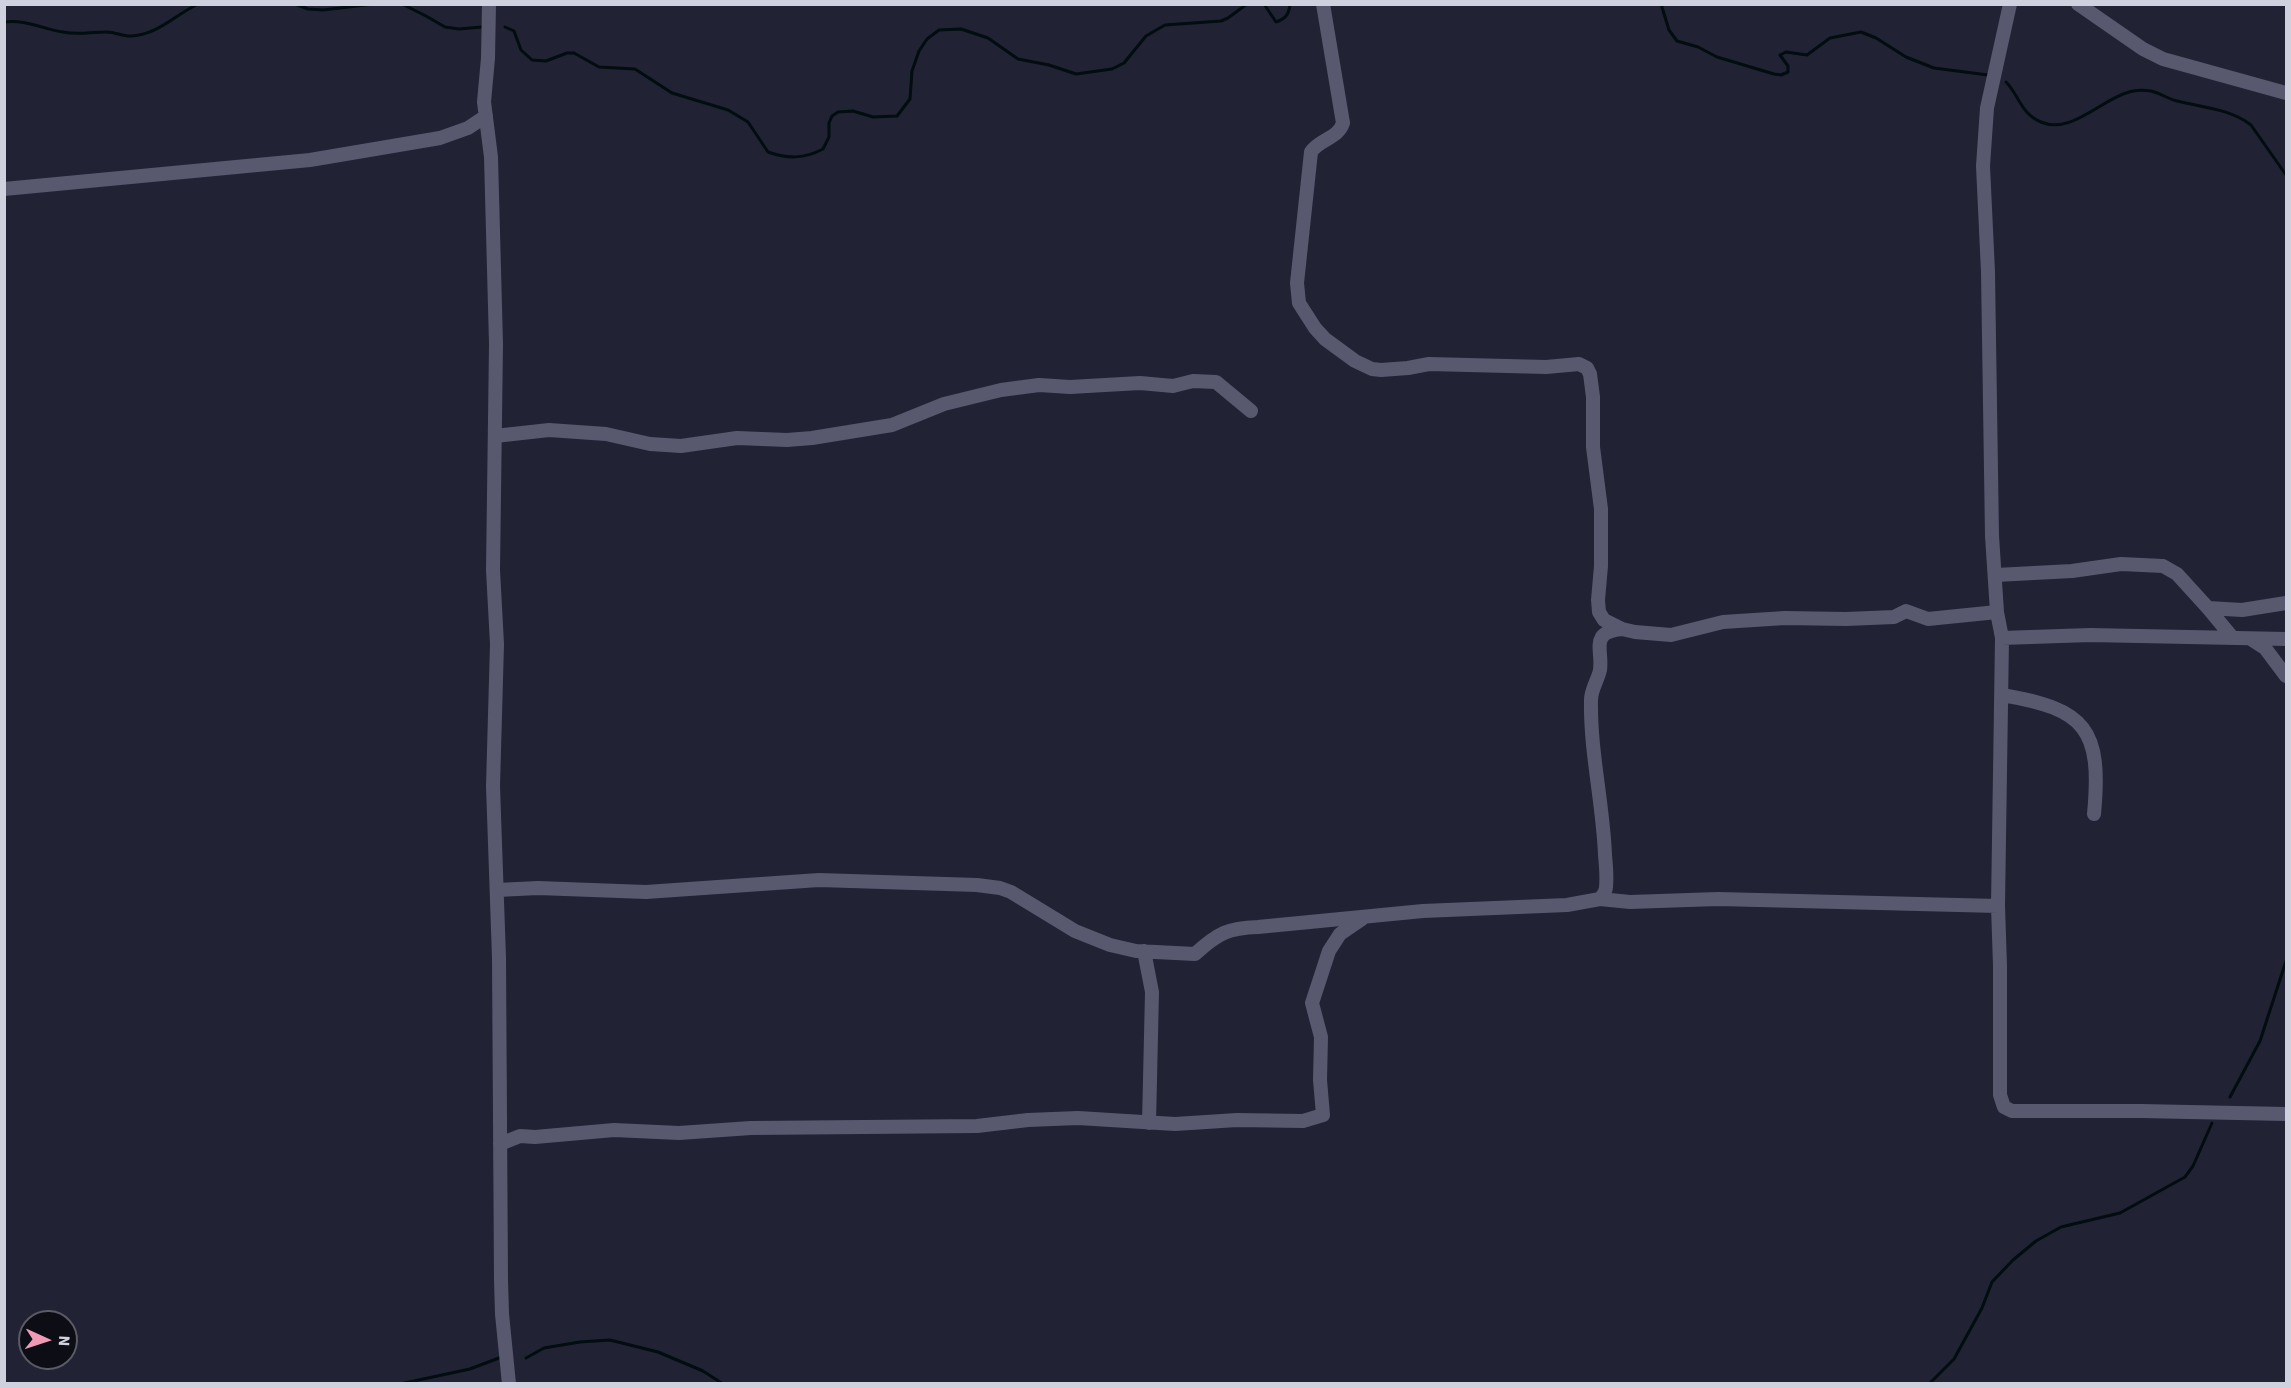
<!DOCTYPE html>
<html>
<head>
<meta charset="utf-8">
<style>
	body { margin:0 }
	#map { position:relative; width:2291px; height:1388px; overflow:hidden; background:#222235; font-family:"Source Sans 3",sans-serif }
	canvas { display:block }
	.frame { position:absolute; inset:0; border:6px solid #d0d1de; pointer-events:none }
	.north { position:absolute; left:18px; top:1310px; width:60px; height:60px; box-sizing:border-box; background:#0c0d15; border:2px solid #5a5b65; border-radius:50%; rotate:93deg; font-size:16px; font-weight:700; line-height:24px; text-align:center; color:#d0d1de }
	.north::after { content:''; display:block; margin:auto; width:21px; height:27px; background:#f09ab6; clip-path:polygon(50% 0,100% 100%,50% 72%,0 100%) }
</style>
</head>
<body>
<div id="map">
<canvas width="2291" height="1388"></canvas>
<div class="frame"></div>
<div class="north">N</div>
</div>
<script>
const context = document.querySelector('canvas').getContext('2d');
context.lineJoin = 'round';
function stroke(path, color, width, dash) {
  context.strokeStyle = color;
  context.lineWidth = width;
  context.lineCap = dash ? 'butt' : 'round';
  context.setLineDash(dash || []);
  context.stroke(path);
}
const stream = new Path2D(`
	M295,4L308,9L323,10L374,4
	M402,4L426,16L445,27L459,29L482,27
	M1264,4L1276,22C1285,19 1289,15 1290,4
	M1661,4L1669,30L1677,41L1698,47L1717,57L1774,74L1781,75L1788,72V66L1780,55L1786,52L1807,55L1830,38L1861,32L1876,38L1906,57L1934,68L1988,75
	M4,22C25,19 43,29 63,32C78,35 90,32 105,32C114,31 123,37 132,36C159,34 175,15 198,4
	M505,27L514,31L521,50L532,60L546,61L567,53H574L599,67L635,69L672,93L728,110L748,122L768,152C788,159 804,159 823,149L829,137V123L832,116L838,112L853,111L873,117L897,116L910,99L912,71L919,51L927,39L939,30L961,29L988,38L1018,59L1049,65L1076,74L1112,69L1124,63L1146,36L1165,25L1221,21L1228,18L1247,4
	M2006,82C2019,95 2021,114 2041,122C2071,135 2100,100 2129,92C2135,90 2145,90 2151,91C2160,93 2168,99 2177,101C2201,107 2231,109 2251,125L2286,175
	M2230,1097L2260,1041L2286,961
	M526,1358L544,1348L580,1342L610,1340L658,1352L703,1371L723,1384
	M400,1384L470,1369L499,1358
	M1929,1384L1954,1359L1982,1308L1992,1282L2013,1260L2036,1241L2061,1227L2120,1213L2185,1177L2193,1166L2212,1123`);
const minor = new Path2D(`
	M489,4L488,58L484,102L491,157L496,344L493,570L497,644L493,786L499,958L501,1280L502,1314L509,1384
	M1323,4L1343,123C1338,139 1319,139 1311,152L1297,283L1299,303L1315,328L1325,339L1355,361L1372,369L1381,370L1408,368L1429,364L1546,367L1579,364L1587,368L1590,374L1593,397V447L1601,509V566L1598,600L1599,612L1604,620L1622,629L1635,632L1671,635L1723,622L1785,618L1846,619L1894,617L1906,611L1928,619L1997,612
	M2010,4L1987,108L1983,166L1988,272L1992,536L1997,612L2002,638L1998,906L2000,966V1095L2004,1107L2012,1111H2141L2286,1114
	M2078,4L2143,49L2163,59L2286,93
	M4,189L310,160L440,138L468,128L486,116
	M495,436L549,430L606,434L650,444L681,446L737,438L787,440L812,438L892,425L944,404L1001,390L1039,385L1070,387L1140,383L1173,386L1193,381L1216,382L1251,411
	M1996,575L2072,571L2121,564L2163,566L2177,574L2208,608L2242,610L2286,603
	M2208,608L2232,637
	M2002,638L2090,635L2286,639
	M2251,639L2265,648L2286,676
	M2002,695C2086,709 2102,729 2094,814
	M497,890L538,888L646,892L819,880L977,885L1000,888L1011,892L1075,931L1110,945L1136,951L1195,954C1218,933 1228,928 1258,927L1423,911L1567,905L1600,899C1603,895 1606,892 1606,887C1607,877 1606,865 1605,855C1603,803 1590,752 1591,700C1591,689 1598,680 1600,670C1603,650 1589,632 1622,629
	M1600,899L1630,902L1718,899L1998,906
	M1144,951L1152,992L1149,1123
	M500,1144L520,1136L535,1137L614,1130L679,1133L751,1128L977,1126L1028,1120L1078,1118L1175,1124L1237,1120L1303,1121L1323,1115L1320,1080L1321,1037L1312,1003L1329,951L1340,934L1362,919`);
stroke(stream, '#010d0f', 3);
stroke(minor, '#58596f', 14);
</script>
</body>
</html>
